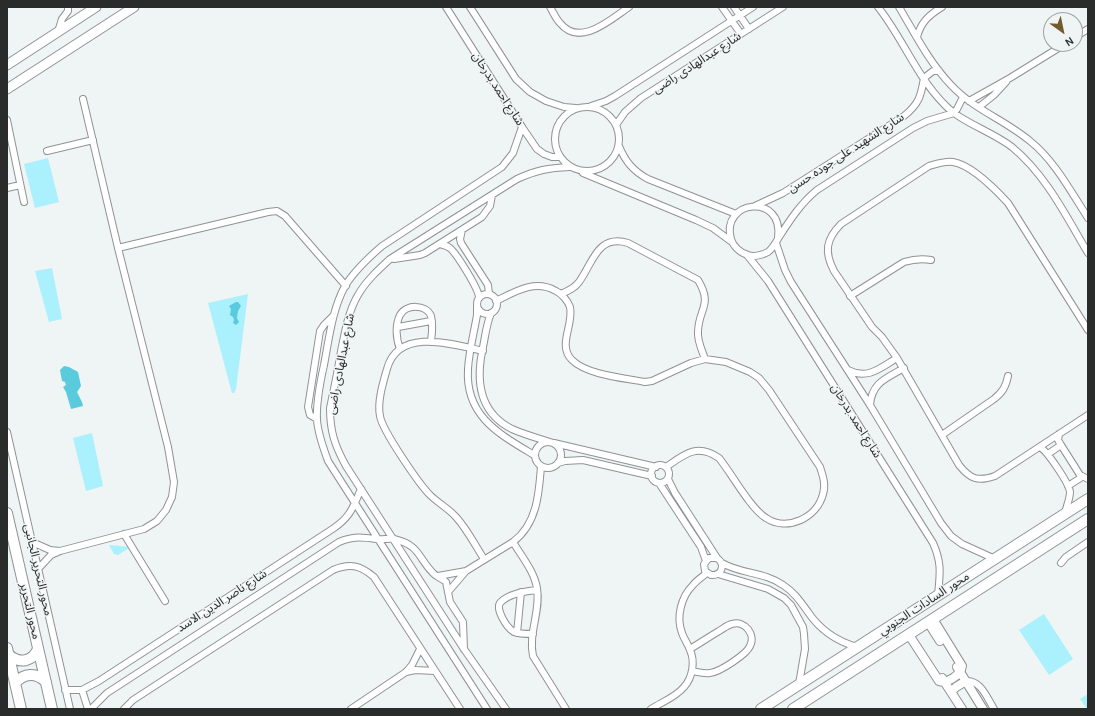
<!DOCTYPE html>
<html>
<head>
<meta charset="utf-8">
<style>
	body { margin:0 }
	#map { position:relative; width:1095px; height:716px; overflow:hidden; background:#eff4f5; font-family:Karla,sans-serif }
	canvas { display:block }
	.frame { position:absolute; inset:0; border:8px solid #2a2c2c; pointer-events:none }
	.north { position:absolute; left:1043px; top:12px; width:40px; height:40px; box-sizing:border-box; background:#eff4f5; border:1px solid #a0a4a5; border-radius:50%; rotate:147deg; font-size:11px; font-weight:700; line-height:16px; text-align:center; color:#2a2c2c }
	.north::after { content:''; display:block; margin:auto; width:14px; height:18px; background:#745b2c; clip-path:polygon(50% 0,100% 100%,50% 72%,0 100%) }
</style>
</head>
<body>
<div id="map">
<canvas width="1095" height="716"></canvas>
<div class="frame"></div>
<div class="north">N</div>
</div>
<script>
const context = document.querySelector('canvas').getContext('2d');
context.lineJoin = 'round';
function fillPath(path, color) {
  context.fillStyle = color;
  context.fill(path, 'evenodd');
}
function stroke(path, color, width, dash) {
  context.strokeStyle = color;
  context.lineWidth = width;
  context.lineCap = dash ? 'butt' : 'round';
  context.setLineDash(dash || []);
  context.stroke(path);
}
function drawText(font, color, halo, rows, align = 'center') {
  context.font = font + ' Karla,"Noto Sans Arabic",sans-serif';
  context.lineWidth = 3;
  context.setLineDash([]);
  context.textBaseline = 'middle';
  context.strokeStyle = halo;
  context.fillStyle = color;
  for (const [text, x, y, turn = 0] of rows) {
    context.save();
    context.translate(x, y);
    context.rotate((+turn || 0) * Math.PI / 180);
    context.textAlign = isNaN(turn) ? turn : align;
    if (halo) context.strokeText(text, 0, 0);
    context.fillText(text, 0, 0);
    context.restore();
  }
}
const green = new Path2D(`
	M48,158L59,202L35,208L24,164Z
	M52,268L62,319L49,322L35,271Z
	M248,294L236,389L234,393H232L208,303Z
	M92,433L103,486L86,491L73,438Z
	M109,545L131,547L118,555L114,554Z
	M1044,614L1073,659L1049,675L1019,630Z
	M1088,694V709H1087L1080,699Z`);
const water = new Path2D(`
	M236,302H238L241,306L238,311L237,318L239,322L236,325L233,323L234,320L233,317L230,315L231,309L229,306Z
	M64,366L69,367L78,372L81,386L77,392L82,402L83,406L71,409L66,392L63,387L66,385L65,382L62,381L60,370Z`);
const minor = new Path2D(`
	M446,7L522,127L537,149L544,154L552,157H559
	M470,7L516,79L530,92L546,101L564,107L576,108
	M550,7C553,12 556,19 560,23C580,48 611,19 629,7
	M722,7L741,34
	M734,7L749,29
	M878,7C902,37 916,75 943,103C961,123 990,130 1012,147C1046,175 1066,216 1088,253
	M899,7C915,34 929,62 951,85C973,109 1005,120 1030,141C1055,161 1071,192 1088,218
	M58,32L62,19L68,11V7
	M917,37C921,22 929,15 942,7
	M1075,37L1088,29
	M969,101L1010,78L1065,44
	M591,106L606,101L615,96L753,7
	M555 139a32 32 0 1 1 64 0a32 32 0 1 1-64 0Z
	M979,107L994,95L1006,82
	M7,120L24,202
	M616,125L625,112L641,98L783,7
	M619,146C625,161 633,171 648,179L736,214
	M47,151L93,140
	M583,173L696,220L713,228L732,242
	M7,188L20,185
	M755,206L783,193L904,116C919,104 921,96 924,78L933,71H939
	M462,230L460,239L461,243L488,285L489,294
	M778,238C784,192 720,200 731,239C733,246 740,253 748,255C754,257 762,255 768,252C773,248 776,242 779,237C790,220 801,203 817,190L913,128L927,121L954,113L957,109L963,97
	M776,243L785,270L791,282L870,405L941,523L951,536L962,544L995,559
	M440,244C444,245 448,246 451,249C458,256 478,288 479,297
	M118,248L268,212L277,211L285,216L346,286
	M747,255L768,281L933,543C942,563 940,574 938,595
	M394,259L420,255L425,253L482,217L490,206L492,195
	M561,294C568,291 575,288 579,282C593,263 597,234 628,243L698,280C713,305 699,308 698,331C697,341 702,350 705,359
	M477 304a10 10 0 1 1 20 0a10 10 0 1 1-20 0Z
	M850,296L904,262C914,259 921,258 931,260
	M496,301C516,291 535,279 556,291C562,294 568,301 570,307C574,325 557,345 572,360C587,375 625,378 645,382L652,381L691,363L705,359L726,362L750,372L759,378L769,390L820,467C823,476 826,485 823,494C817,518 787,532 766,518C750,508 732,474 719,458C697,443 685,454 666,467
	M477,307V315C474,333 469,351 468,369C465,416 499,434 534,455
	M491,313C486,325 485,339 482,352C476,383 480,413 512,429C523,434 537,438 550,442
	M398,327L431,321
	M1088,330L1008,203C996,190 971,165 953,162C945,161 936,164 929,166L841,224C826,239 824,252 834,271L872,327L882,337L897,358L959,465C970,479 978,482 995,476L1088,415
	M400,349C396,339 395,325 400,315C406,304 426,304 431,316C433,324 432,334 431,341
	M483,351C453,344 398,327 387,369C383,383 377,402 380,416C382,430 419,484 430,495C438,503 448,508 456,517C467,529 475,545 484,559
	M848,370C868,380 880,368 897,358
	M870,405C872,382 887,378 904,368
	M317,419L310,415L308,407L320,331L324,325L333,316
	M7,432L70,709
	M1059,434L1058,440L1061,445L1080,475L1088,479
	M942,435L994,399C1003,392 1006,386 1008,376
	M535 455a13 13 0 1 1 26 0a13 13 0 1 1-26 0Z
	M554,443L656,467
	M1040,447C1047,451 1069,483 1070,492C1070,499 1066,507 1065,514
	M1048,454L1061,445
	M558,463L565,461L583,460L652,476
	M651 474a9 9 0 1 1 18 0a9 9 0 1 1-18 0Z
	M668,479L675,493L717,558C726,564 722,576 711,575L705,571L704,564L709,558H717
	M659,483L701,547L706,561
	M1068,486L1082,477
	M124,534L165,601
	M32,542L50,550L60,551
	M513,542C522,557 534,571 537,588C541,611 528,633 533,656L566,709
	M722,563C741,574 765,572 783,585C794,592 800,601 808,612C820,630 836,641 857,647
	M1061,563L1066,557L1088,542
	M38,569L51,555L60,551L144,529L157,521L166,510L172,497L174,482L168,447L118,248L83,99
	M718,574L768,589L784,598L791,605L803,627L804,634L805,649L799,684
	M438,576L466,571
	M448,592L466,571L513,542C537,524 539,494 541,466
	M517,633L521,592
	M533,634C527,634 519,634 514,632C507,628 493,607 502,601C511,593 526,591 537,590
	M690,649C700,643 709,637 719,631C723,629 727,625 732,624C745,620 756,635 750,646C747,654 720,672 710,673C704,674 698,672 692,671
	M406,672L415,670L435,671
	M966,681C981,680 987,698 994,709
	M65,690H82L99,681L334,528C351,516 353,507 361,489
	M82,690L88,709
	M91,709L107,693L339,542C353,536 362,537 376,539C382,540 388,538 394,539C420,545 418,558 433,573C436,577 442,578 446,582L450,602L463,622L464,649
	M124,709L133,700L333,570C350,563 360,565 374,577L460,709
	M351,709L406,672L412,665L420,649
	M487,709L328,461C323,447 318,434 317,420C316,402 320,383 324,365C329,339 332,310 345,286C355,270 368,258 382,246L502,167L513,153L522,127
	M506,709L464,649L346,466C335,446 330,432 330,408C334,389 338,370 341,351C345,332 348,312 358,295C366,281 378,270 390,259L517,179C537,170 548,168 570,167
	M651,709C662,702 676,697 684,687C693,677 695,661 690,650C688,644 684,639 682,633C676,617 681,597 693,585C697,580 702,577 707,573`);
const tertiary = new Path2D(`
	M928,622L940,641
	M909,635L939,681C947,684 961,675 962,666L933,619
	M957,667L983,709
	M942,678L962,709
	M951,692L956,687L966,681`);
const secondary = new Path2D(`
	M7,65L96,7
	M7,89L134,7`);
const primary = new Path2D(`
	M7,513L52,709
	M7,648L21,709
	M9,655C20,664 32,662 38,649
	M15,683C24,673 36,672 46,682
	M761,709L1088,499
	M793,709L1088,519`);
const streetNames = [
	["شارع عبدالهادى راضى",697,63,-33],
	["شارع احمد بدرخان",498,89,57],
	["شارع الشهيد على جوده حسن",846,153,-33],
	["شارع عبدالهادى راضى",341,364,-79],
	["شارع احمد بدرخان",856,421,58],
	["محور التحرير الجانبى",38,570,77],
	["شارع ناصر الدين الاسد",222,601,-33],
	["محور السادات الجنوبي",924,604,-33],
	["محور التحرير",30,611,77]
];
fillPath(green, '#abf0fd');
fillPath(water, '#59cbdd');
stroke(minor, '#8f9394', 8);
stroke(tertiary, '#8f9394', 10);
stroke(secondary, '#8f9394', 11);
stroke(primary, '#8f9394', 12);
stroke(minor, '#fff', 6);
stroke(tertiary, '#fff', 8);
stroke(secondary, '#fff', 9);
stroke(primary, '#fff', 10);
drawText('12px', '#2a2c2c', '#eff4f5', streetNames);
</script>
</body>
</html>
